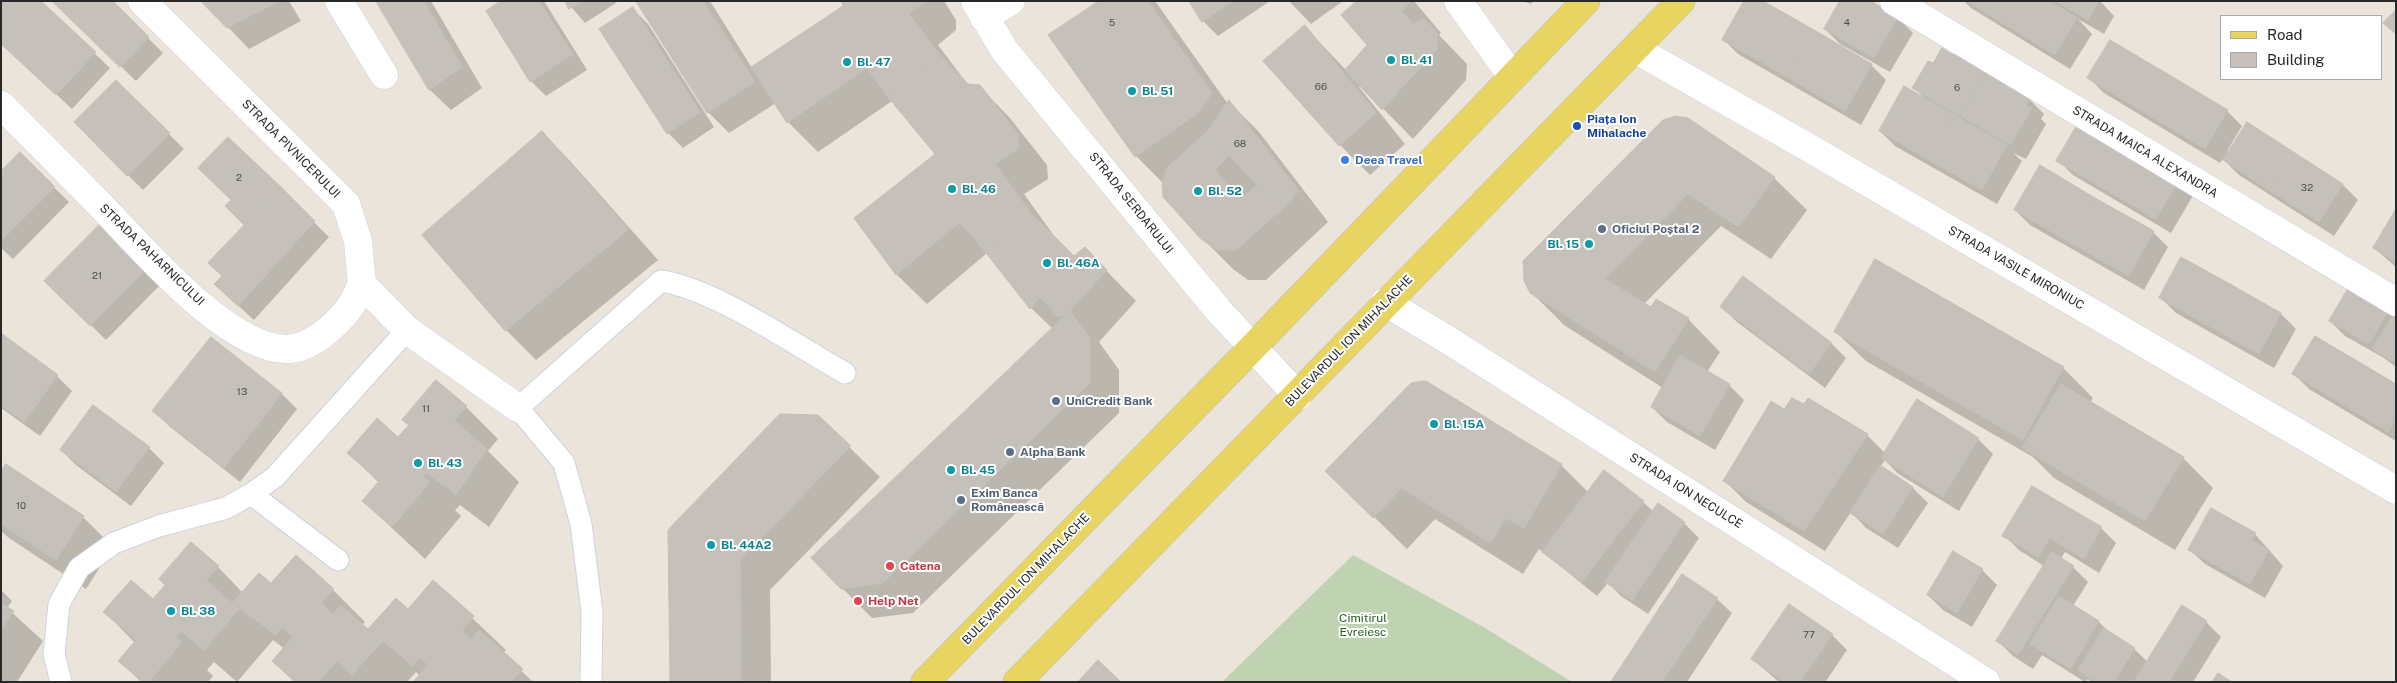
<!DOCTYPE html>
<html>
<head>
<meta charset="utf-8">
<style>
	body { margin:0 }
	#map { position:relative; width:2397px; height:683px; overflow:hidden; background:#eae4da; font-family:"Public Sans",sans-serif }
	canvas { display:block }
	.frame { position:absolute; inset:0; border:2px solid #282828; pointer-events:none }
	.legend { position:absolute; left:2220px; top:15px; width:162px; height:65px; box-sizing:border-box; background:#fff; border:1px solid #a9a9a9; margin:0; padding:6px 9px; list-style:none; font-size:15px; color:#282828 }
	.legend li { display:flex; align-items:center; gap:10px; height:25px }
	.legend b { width:25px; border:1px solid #a9a9a9 }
</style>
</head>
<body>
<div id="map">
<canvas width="2397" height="683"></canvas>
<div class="frame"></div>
<ul class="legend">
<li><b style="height:6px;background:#e8d461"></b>Road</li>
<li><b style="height:14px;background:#c5c1ba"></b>Building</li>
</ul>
</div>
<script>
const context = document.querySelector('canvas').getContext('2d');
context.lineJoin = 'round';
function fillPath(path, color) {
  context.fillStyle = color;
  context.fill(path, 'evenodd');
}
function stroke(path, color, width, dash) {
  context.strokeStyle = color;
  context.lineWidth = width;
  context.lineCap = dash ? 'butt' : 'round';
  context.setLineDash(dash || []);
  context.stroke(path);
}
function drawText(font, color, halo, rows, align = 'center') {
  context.font = font + ' "Public Sans",sans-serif';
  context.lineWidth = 4;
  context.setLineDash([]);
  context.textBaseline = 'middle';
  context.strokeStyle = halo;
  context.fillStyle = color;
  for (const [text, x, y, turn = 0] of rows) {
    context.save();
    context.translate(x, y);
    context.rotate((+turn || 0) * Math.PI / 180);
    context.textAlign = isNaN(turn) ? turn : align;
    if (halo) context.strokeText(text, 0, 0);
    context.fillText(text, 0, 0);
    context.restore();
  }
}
const cemetery = new Path2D(`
	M1353,555L1485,628L1572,682H1222Z`);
const shadow = new Path2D(`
	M3,1H39L110,68L72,109L1,43V3Z
	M53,1H111L163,53L136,81Z
	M203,1H289L301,21L249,49Z
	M378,1H431L482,88L451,110L430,90Z
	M503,1H544L587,70L546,96L531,81Z
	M566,1H615L616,3L585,23Z
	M637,1H710L752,68L845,7L842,1H944L956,20V30L938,45L969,86H979L1009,117L1047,165L1048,179L1024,194L1060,244L1074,257L1085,249L1136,301L1099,342L1119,370V413L913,613L872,618L842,588L1053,329L1031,308L987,253L927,304L897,275L856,218L937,154L892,101L818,152L788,122L776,103L729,133L708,112Z
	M1101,1H1155L1228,104L1229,102L1259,132L1328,222L1266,280H1248L1233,269L1202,238L1164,184L1136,156L1049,35Z
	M1190,1H1270L1218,36L1203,21Z
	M1289,1H1343L1311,24Z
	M1359,1H1414L1441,33L1439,35L1467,64L1466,80L1413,139L1361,86L1359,87L1405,144L1370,175L1340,145L1305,27L1346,70L1369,45Z
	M1522,1H1534L1531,4Z
	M1964,1H2100L2114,16L2104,34L2078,19L2092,34L2070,69L1971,8Z
	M633,9L648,24L714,127L683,148L668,133Z
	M1898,18L1913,33L1890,72L1840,44L1825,29Z
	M1723,39L1871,65L1886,80L1861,125L1738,54Z
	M1985,72L2029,99L2044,114L2041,119L2046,124L2026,159L2013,153L2022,161L1997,204L1895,146L1880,131L1924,98L1914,87Z
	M2089,78L2227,111L2242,126L2227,151L2229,152L2247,124L2343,185L2358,200L2334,236L2239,175L2223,159L2220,163L2104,93Z
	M116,82L184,149L143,190L75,122Z
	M1688,119L1774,178L1807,210L1771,259L1721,226L1644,304L1688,319L1720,352L1707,372L1729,385L1744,400L1715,450L1667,422L1652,407L1663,388L1564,325L1531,292Z
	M2081,121L2194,194L2171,233L2073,175L2058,160Z
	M542,132L571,162L658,260L536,360L506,330Z
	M228,139L329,237L254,320L231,299L223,277L246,225L227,206L233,200Z
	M20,154L69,202L13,259L1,248V173Z
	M2015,210L2153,232L2168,247L2144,290L2030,225Z
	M2396,212V267L2374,248Z
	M100,227L159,286L106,340L46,281Z
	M2161,298L2281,314L2296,329L2274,368L2176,313Z
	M1722,307L1831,343L1846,358L1825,388L1737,322Z
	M2396,311V367L2384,358L2345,336L2330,321Z
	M1836,332L2063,368L2093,398L2090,403L2183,458L2213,488L2175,550L2054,478L2033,457L1866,361Z
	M1,335L57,376L72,391L40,436L1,408Z
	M211,338L282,394L297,409L240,482L169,426L154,411Z
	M2294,374L2396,385V441L2309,389Z
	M1425,382L1561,465L1589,493L1643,502L1654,512L1684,523L1699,538L1648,614L1621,596L1608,583L1597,596L1539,549L1523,574L1435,519L1407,549L1327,471Z
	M466,407L498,439L488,451L519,482L489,527L460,505L455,510L461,516L425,559L363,501L379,483L348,452L399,439Z
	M1784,411L1867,435L1885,453L1978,439L1993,454L1959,511L1897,473L1885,460L1880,467L1913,488L1928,503L1898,548L1866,528L1851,512L1825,551L1746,502L1725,481Z
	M818,417L880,477L770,590L771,682H671Z
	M149,448L164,463L131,506L76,465L61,450Z
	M6,466L83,517L113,547L86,589L9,538L1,531V473Z
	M2101,528L2116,543L2099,573L2065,552L2061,559L2073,567L2088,582L2073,606L2099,622L2111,634L2134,649L2148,662L2206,622L2221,637L2193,682H2091L2088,679L2085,682L2042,655L2033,669L2013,656L1998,641L2044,566L2019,550L2004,535Z
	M2255,534L2283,566L2265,598L2205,564L2190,550Z
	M218,567L243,593L271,585L333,590L365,622L362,625L369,631L408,611L434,582L506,650L503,653L533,682H415L420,676L416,672L407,682H295L274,661L285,649L273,640L237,682L214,662L207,670L213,676L208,682H141L120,661L135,643L105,612L153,601Z
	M1982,570L1997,585L1972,627L1943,610L1928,595Z
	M1,590L12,601L7,608L43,641L17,682L1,681Z
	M1717,599L1732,613L1687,682H1612Z
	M1832,635L1847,650L1826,681L1828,682H1779L1752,659Z`);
const building = new Path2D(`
	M41,1L96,52L56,95L1,44V2Z
	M52,1H113L149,37L120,67Z
	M201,1H279L227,28Z
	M376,1H424L462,67L429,90Z
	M501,1H539L573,54L530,82L486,11Z
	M565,1H581L569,9Z
	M636,1H703L755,82L707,113Z
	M841,1H926L909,14L941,56L887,96L867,68L787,123L751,67L843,6Z
	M1099,1H1105L1155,69L1198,113L1135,157L1048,35Z
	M1105,1H1148L1212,93L1198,113L1155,69Z
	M1189,1H1233L1202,22Z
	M1357,1H1411L1402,11L1413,24L1425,19L1437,33V49L1382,110L1345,70L1367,45L1341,15Z
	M1744,1H1763L1814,30L1787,77L1722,40Z
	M1840,1H1871L1898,17L1874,58L1824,29Z
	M1967,1H2017L2004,24Z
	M2017,1H2050L2077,18L2055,55L2004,24Z
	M2056,1H2099L2088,20Z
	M633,7L700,112L667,134L599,29Z
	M2396,10V34L2383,23Z
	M1305,25L1376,113L1339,146L1263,61Z
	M1814,30L1872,64L1845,111L1787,77Z
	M2110,40L2166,73L2143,112L2087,78Z
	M1942,48L1953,55L1954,52L1986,71L1959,116L1912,88L1928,61L1933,63Z
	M941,56L968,84L980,85L1018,134V149L995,164L1031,213L986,253L960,222L896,275L854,218L935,154L887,96Z
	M1986,73L2030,98L2026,105L2032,108L2010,145L1961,116Z
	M2166,73L2228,110L2205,149L2143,112Z
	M116,80L170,133L127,176L74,122Z
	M1904,86L1953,114L1927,159L1879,131Z
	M1229,100L1299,191L1281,210L1207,132Z
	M1953,114L2007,145L1982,190L1927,159Z
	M1676,116L1688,118L1775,177L1738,227L1688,194L1605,279L1651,307L1656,299L1689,318L1655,372L1530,293L1524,281L1523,261L1663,120Z
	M2080,120L2130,149L2106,190L2056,161Z
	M2247,122L2295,153L2270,191L2223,160Z
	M542,131L629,229L505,331L422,235Z
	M1207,132L1229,156L1215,170L1241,199L1257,185L1281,210L1236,250H1217L1201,239L1163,197L1162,185L1167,168Z
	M228,137L281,187L244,225L225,206L231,200L198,168Z
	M2130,149L2180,178L2156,219L2106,190Z
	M20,152L55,187L1,241V171Z
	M2295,153L2343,184L2319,222L2270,191Z
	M2040,165L2095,198L2069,242L2014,210Z
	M281,187L315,221L238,306L214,284L222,276L208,263Z
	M2095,198L2154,231L2129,276L2069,242Z
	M2396,209V262L2373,248Z
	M1031,213L1074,256L1085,247L1107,270L1070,311L1058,317L1040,297L1030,309L986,253Z
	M99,225L145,270L90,326L44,281Z
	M2181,257L2230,284L2207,325L2159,298Z
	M1875,259L2064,367L2023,440L1834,332Z
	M1743,276L1832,343L1809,374L1720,307Z
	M2352,282L2392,305L2369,344L2329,321Z
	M2230,284L2281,313L2259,354L2207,325Z
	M1070,311L1090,339V383L883,583L841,589L811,558Z
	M2396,311V363L2372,349Z
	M1,333L58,375L24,422L1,406Z
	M2315,336L2396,384V419L2388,432L2292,374Z
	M211,337L282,393L224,468L152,411Z
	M1680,355L1730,384L1700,436L1651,407Z
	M436,380L467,406L454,420L487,449L456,495L427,473L423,477L430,482L392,527L362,501L379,481L347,453L377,418L398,437L409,425L402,420Z
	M1426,381L1562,464L1524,528L1506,518L1490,543L1402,488L1373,518L1325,471L1411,383Z
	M2061,384L2184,457L2145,521L2022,448Z
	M1792,398L1804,404L1808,398L1868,434L1804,531L1723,481L1771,401L1784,409Z
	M1917,399L1979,438L1943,497L1881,458Z
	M93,405L150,447L116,492L60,450Z
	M780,414L818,415L851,446L740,560L741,682H670L668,530Z
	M6,464L84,516L56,560L1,524V471Z
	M1880,465L1913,487L1883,534L1850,513Z
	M1604,470L1644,501L1582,582L1542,552Z
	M2032,486L2102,527L2084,559L2050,538L2038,557L2002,536Z
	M1658,503L1685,522L1632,600L1605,582Z
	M2211,508L2256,533L2251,540L2269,550L2250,584L2188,550Z
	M191,542L219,566L206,580L232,603L259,573L271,583L296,555L334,589L322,603L333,614L341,605L368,629L396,598L408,609L433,580L474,616L462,631L471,639L479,630L523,669L511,682H413L428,665L420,657L413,666L383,641L352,675L337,661L318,682H295L272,661L293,637L282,627L275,635L240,608L204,650L181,631L176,637L182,642L149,682H143L118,661L136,640L103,612L131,580L153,599L165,585L159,579Z
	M1953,551L1983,569L1957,613L1927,595Z
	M2052,552L2074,566L2018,655L1996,641Z
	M1682,574L1718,598L1662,682H1611Z
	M2059,596L2099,621L2071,669L2030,644Z
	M1,603L14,611L1,630Z
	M1789,604L1833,634L1800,682H1784L1751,659Z
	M2182,605L2207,621L2169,682H2134Z
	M2104,628L2135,648L2114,682H2096L2078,670Z
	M1098,660L1121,682H1078Z
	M2218,673L2232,682H2212Z`);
const service = new Path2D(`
	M251,494L338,560
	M61,682L54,654L59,604L79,568L114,543L159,526L226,508L251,494L275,477L407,330
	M591,682L592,612L581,524L564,463L518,408L661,281C715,289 795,345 845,373`);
const minor = new Path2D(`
	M142,1L346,204L358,241L362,284L407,330L518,408
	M339,1L384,75
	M975,1L1005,51L1218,310L1298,396
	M1458,1L1512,76
	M1894,1L2396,302
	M984,18L1011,1
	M1635,49L1811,149L2396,490
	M1,105C36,140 71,175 105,210C145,251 226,347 285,349C309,350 336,326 350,307C355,301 358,291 362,284
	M1385,302L1448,340L1986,682`);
const primary = new Path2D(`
	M925,682L1253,347L1586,1
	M1017,682L1681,1`);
const markers = [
	[1391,60,5,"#0f9aa8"],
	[847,62,5,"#0f9aa8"],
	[1132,91,5,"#0f9aa8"],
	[1577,126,5,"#1a4fb4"],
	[1345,160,5,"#3f7fe0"],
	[952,189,5,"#0f9aa8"],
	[1198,191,5,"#0f9aa8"],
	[1602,229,5,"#5c6f8a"],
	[1589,244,5,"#0f9aa8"],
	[1047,263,5,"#0f9aa8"],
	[1056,401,5,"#5c6f8a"],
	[1434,424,5,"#0f9aa8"],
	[1010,452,5,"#5c6f8a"],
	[418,463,5,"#0f9aa8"],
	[951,470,5,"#0f9aa8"],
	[961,500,5,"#5c6f8a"],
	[711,545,5,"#0f9aa8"],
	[890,566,5,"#e0444e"],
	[858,601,5,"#e0444e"],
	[171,611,5,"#0f9aa8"]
];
const numberNames = [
	["5",1112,23],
	["4",1847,23],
	["66",1321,87],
	["6",1957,88],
	["68",1240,144],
	["2",239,178],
	["32",2307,188],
	["21",97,276],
	["13",242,392],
	["11",426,409],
	["10",21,506],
	["77",1809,635]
];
const cultureNames = [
	["Bl. 41",1401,60],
	["Bl. 47",857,62],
	["Bl. 51",1142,91],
	["Bl. 46",962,189],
	["Bl. 52",1208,191],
	["Bl. 15",1579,244,"right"],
	["Bl. 46A",1057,263],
	["Bl. 15A",1444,424],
	["Bl. 43",428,463],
	["Bl. 45",961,470],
	["Bl. 44A2",721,545],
	["Bl. 38",181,611]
];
const transitNames = [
	["Piața Ion",1587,119],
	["Mihalache",1587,133]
];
const streetNames = [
	["STRADA PIVNICERULUI",291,149,45],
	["STRADA MAICA ALEXANDRA",2145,152,31],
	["STRADA SERDARULUI",1131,203,51],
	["STRADA PAHARNICULUI",152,255,44],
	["STRADA VASILE MIRONIUC",2016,268,30],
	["BULEVARDUL ION MIHALACHE",1349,341,-46],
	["STRADA ION NECULCE",1686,491,32],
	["BULEVARDUL ION MIHALACHE",1026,579,-46]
];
const shopNames = [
	["Deea Travel",1355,160]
];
const serviceNames = [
	["Oficiul Poștal 2",1612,229],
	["UniCredit Bank",1066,401],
	["Alpha Bank",1020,452],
	["Exim Banca",971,493],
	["Românească",971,507]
];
const healthNames = [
	["Catena",900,566],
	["Help Net",868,601]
];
const parkNames = [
	["Cimitirul",1363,618],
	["Evreiesc",1363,632]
];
fillPath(cemetery, '#bfd2b2');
fillPath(shadow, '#0003');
fillPath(building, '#c5c1ba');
stroke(building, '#c4c0b4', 1);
stroke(service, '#cfd1e0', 23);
stroke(minor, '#cfd1e0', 29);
stroke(primary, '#c3c3c3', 29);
stroke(service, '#fff', 21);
stroke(minor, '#fff', 28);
stroke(primary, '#e8d461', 28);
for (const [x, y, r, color] of markers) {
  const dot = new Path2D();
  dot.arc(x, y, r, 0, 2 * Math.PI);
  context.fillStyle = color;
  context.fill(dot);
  stroke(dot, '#fff', 2);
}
drawText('10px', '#4f4e4c', null, numberNames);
drawText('bold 12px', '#0d838f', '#fff', cultureNames, 'left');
drawText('bold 12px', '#164399', '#fff', transitNames, 'left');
drawText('12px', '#282828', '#fff', streetNames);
drawText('bold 12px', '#366cbe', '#fff', shopNames, 'left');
drawText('bold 12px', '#4e5e75', '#fff', serviceNames, 'left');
drawText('bold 12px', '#be3a42', '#fff', healthNames, 'left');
drawText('12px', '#255f1d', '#fff', parkNames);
</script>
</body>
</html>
